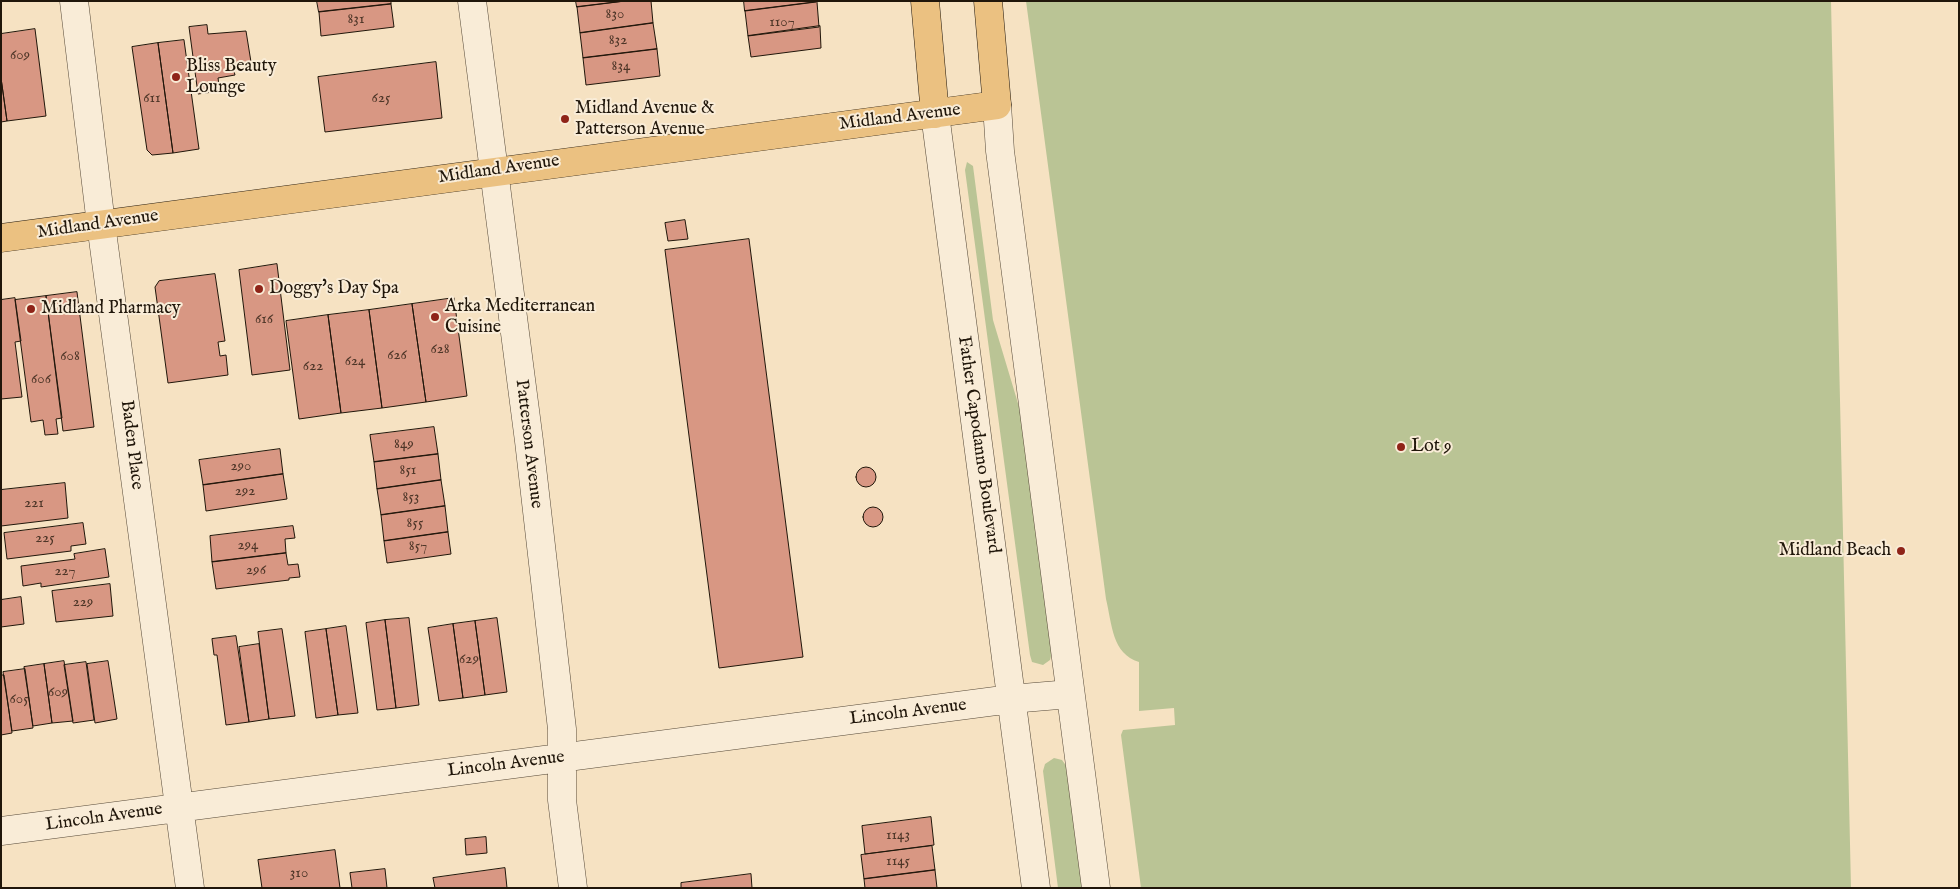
<!DOCTYPE html>
<html>
<head>
<meta charset="utf-8">
<style>
	body { margin:0 }
	#map { position:relative; width:1960px; height:889px; overflow:hidden; background:#f6e2c2; font-family:"IM FELL English",serif }
	canvas { display:block }
	.frame { position:absolute; inset:0; border:2px solid #20160a; pointer-events:none }
</style>
</head>
<body>
<div id="map">
<canvas width="1960" height="889"></canvas>
<div class="frame"></div>
</div>
<script>
const context = document.querySelector('canvas').getContext('2d');
context.lineJoin = 'round';
function fillPath(path, color) {
  context.fillStyle = color;
  context.fill(path, 'evenodd');
}
function stroke(path, color, width, dash) {
  context.strokeStyle = color;
  context.lineWidth = width;
  context.lineCap = dash ? 'butt' : 'round';
  context.setLineDash(dash || []);
  context.stroke(path);
}
function drawText(font, color, halo, rows, align = 'center') {
  context.font = font + ' "IM FELL English",serif';
  context.lineWidth = 4;
  context.setLineDash([]);
  context.textBaseline = 'middle';
  context.strokeStyle = halo;
  context.fillStyle = color;
  for (const [text, x, y, turn = 0] of rows) {
    context.save();
    context.translate(x, y);
    context.rotate((+turn || 0) * Math.PI / 180);
    context.textAlign = isNaN(turn) ? turn : align;
    if (halo) context.strokeText(text, 0, 0);
    context.fillText(text, 0, 0);
    context.restore();
  }
}
const green = new Path2D(`
	M1026,1H1831L1851,888H1141L1121,735L1123,730L1175,725L1174,708L1139,711V662C1112,654 1112,624 1106,599Z
	M967,162L973,166L993,320L1020,410L1052,652L1050,660L1043,665L1032,662L1030,655L965,170Z
	M1054,758L1062,760L1067,767L1083,888H1058L1043,771L1045,764Z`);
const building = new Path2D(`
	M317,1H391V4L319,12Z
	M576,1H625L577,7Z
	M625,1H651L653,23L580,33L577,7Z
	M744,1H815L816,2L745,11Z
	M817,2L819,27L748,36L745,11Z
	M391,4L394,27L321,36L319,12Z
	M653,23L657,49L583,58L580,33Z
	M207,25L208,34L246,31L251,62L232,64L235,75L218,78L220,91L198,94L189,27Z
	M820,26L821,48L751,57L748,36Z
	M35,29L46,116L7,121L1,78V34Z
	M184,40L199,149L173,153L158,43Z
	M158,43L173,153L152,155L147,150L132,47Z
	M657,49L660,76L586,85L583,58Z
	M436,62L442,118L325,132L318,77Z
	M1,78L7,121L1,122Z
	M685,220L688,239L668,241L665,223Z
	M749,239L803,657L719,668L665,250Z
	M277,264L290,370L252,375L239,270Z
	M215,274L225,341L218,342L220,356L226,355L228,375L168,383L155,287L159,281Z
	M77,292L94,427L63,431L46,296Z
	M46,296L62,418L56,419L58,434L45,435L43,420L31,422L15,300Z
	M15,298L21,341L15,342L22,397L1,399V300Z
	M454,298L467,396L426,402L412,304Z
	M412,304L426,402L382,408L369,310Z
	M369,310L382,408L341,413L328,315Z
	M328,315L341,413L299,419L286,321Z
	M434,427L438,454L374,462L370,435Z
	M280,449L283,474L203,485L199,460Z
	M438,454L441,480L377,489L374,462Z
	M856 477a10 10 0 1 1 20 0a10 10 0 1 1-20 0Z
	M283,474L287,499L206,511L203,485Z
	M441,480L445,506L381,515L377,489Z
	M65,483L68,518L1,526V490Z
	M445,506L448,532L384,541L381,515Z
	M863 517a10 10 0 1 1 20 0a10 10 0 1 1-20 0Z
	M83,523L86,544L71,546V551L7,559L4,533Z
	M293,526L295,538L285,539L286,553L212,562L210,536Z
	M448,532L451,554L387,563L384,541Z
	M105,549L109,577L41,587V583L23,586L21,566L75,559L74,554Z
	M286,553L288,565L298,564L300,577L289,578V580L216,589L212,562Z
	M110,584L113,616L56,622L52,591Z
	M21,597L24,624L1,627V600Z
	M409,618L419,705L396,708L385,620Z
	M497,618L507,692L485,695L475,621Z
	M385,620L396,708L377,710L366,623Z
	M475,621L485,695L463,698L453,624Z
	M453,624L463,698L439,701L428,628Z
	M346,626L358,713L338,715L326,629Z
	M282,629L295,716L269,719L258,632Z
	M326,629L338,715L316,718L305,632Z
	M236,636L249,722L226,725L217,655H214L212,639Z
	M259,644L269,719L249,722L239,647Z
	M64,661L73,721L52,723L44,664Z
	M108,661L117,719L95,723L87,664Z
	M86,662L94,720L73,723L64,665Z
	M44,664L52,723L33,726L24,667Z
	M25,669L33,728L12,731L3,672Z
	M1,675H4L12,733L1,735Z
	M931,817L934,845L865,854L862,826Z
	M486,837L487,853L466,855L465,839Z
	M932,846L935,870L864,879L861,855Z
	M335,850L340,888H262L258,860Z
	M505,868L507,888H435L433,878Z
	M385,869L387,888H352L350,873Z
	M935,870L937,888H865L864,879Z
	M751,874L752,888H681V883Z`);
const minor = new Path2D(`
	M74,1L101,224L190,888
	M472,1L529,441L562,729V800L573,888
	M997,105L1000,151L1096,888
	M935,114L1036,888
	M1,831L1011,699L1070,694`);
const major = new Path2D(`
	M925,1L935,114
	M1,238L997,105L988,1`);
const markers = [
	[176,77,5,"#8f2418"],
	[565,119,5,"#8f2418"],
	[259,289,5,"#8f2418"],
	[31,309,5,"#8f2418"],
	[435,317,5,"#8f2418"],
	[1401,447,5,"#8f2418"],
	[1901,551,5,"#8f2418"]
];
const numberNames = [
	["830",615,15],
	["831",356,20],
	["1107",782,23],
	["832",618,41],
	["609",20,56],
	["834",621,67],
	["611",152,99],
	["625",381,99],
	["616",264,320],
	["628",440,350],
	["626",397,356],
	["608",70,357],
	["624",355,362],
	["622",313,367],
	["606",41,380],
	["849",404,445],
	["290",241,467],
	["851",408,471],
	["292",245,492],
	["853",411,498],
	["221",34,504],
	["855",415,524],
	["225",45,539],
	["294",248,546],
	["857",418,547],
	["296",256,571],
	["227",65,572],
	["229",83,603],
	["629",469,660],
	["609",58,693],
	["605",19,700],
	["1143",898,836],
	["1145",898,862],
	["310",299,874]
];
const poiNames = [
	["Bliss Beauty",186,67],
	["Lounge",186,88],
	["Midland Avenue &",575,109],
	["Patterson Avenue",575,130],
	["Doggy's Day Spa",269,289],
	["Arka Mediterranean",445,307],
	["Cuisine",445,328],
	["Midland Pharmacy",41,309],
	["Lot 9",1411,447],
	["Midland Beach",1891,551,"right"]
];
const streetNames = [
	["Midland Avenue",900,118,-7],
	["Midland Avenue",499,170,-8],
	["Midland Avenue",98,225,-8],
	["Patterson Avenue",528,444,83],
	["Baden Place",131,445,83],
	["Father Capodanno Boulevard",978,445,82],
	["Lincoln Avenue",908,713,-7],
	["Lincoln Avenue",506,765,-7],
	["Lincoln Avenue",104,818,-8]
];
fillPath(green, '#bac495');
fillPath(building, '#d89783');
stroke(building, '#20160a', 1);
stroke(minor, '#564938', 29);
stroke(major, '#20160a', 29);
stroke(minor, '#f9ecd7', 28);
stroke(major, '#ebc181', 28);
for (const [x, y, r, color] of markers) {
  const dot = new Path2D();
  dot.arc(x, y, r, 0, 2 * Math.PI);
  context.fillStyle = color;
  context.fill(dot);
  stroke(dot, '#f9ecd7', 2);
}
drawText('15px', '#4e3628', null, numberNames);
drawText('18px', '#20160a', '#f9ecd7', poiNames, 'left');
drawText('18px', '#20160a', '#f9ecd7', streetNames);
</script>
</body>
</html>
